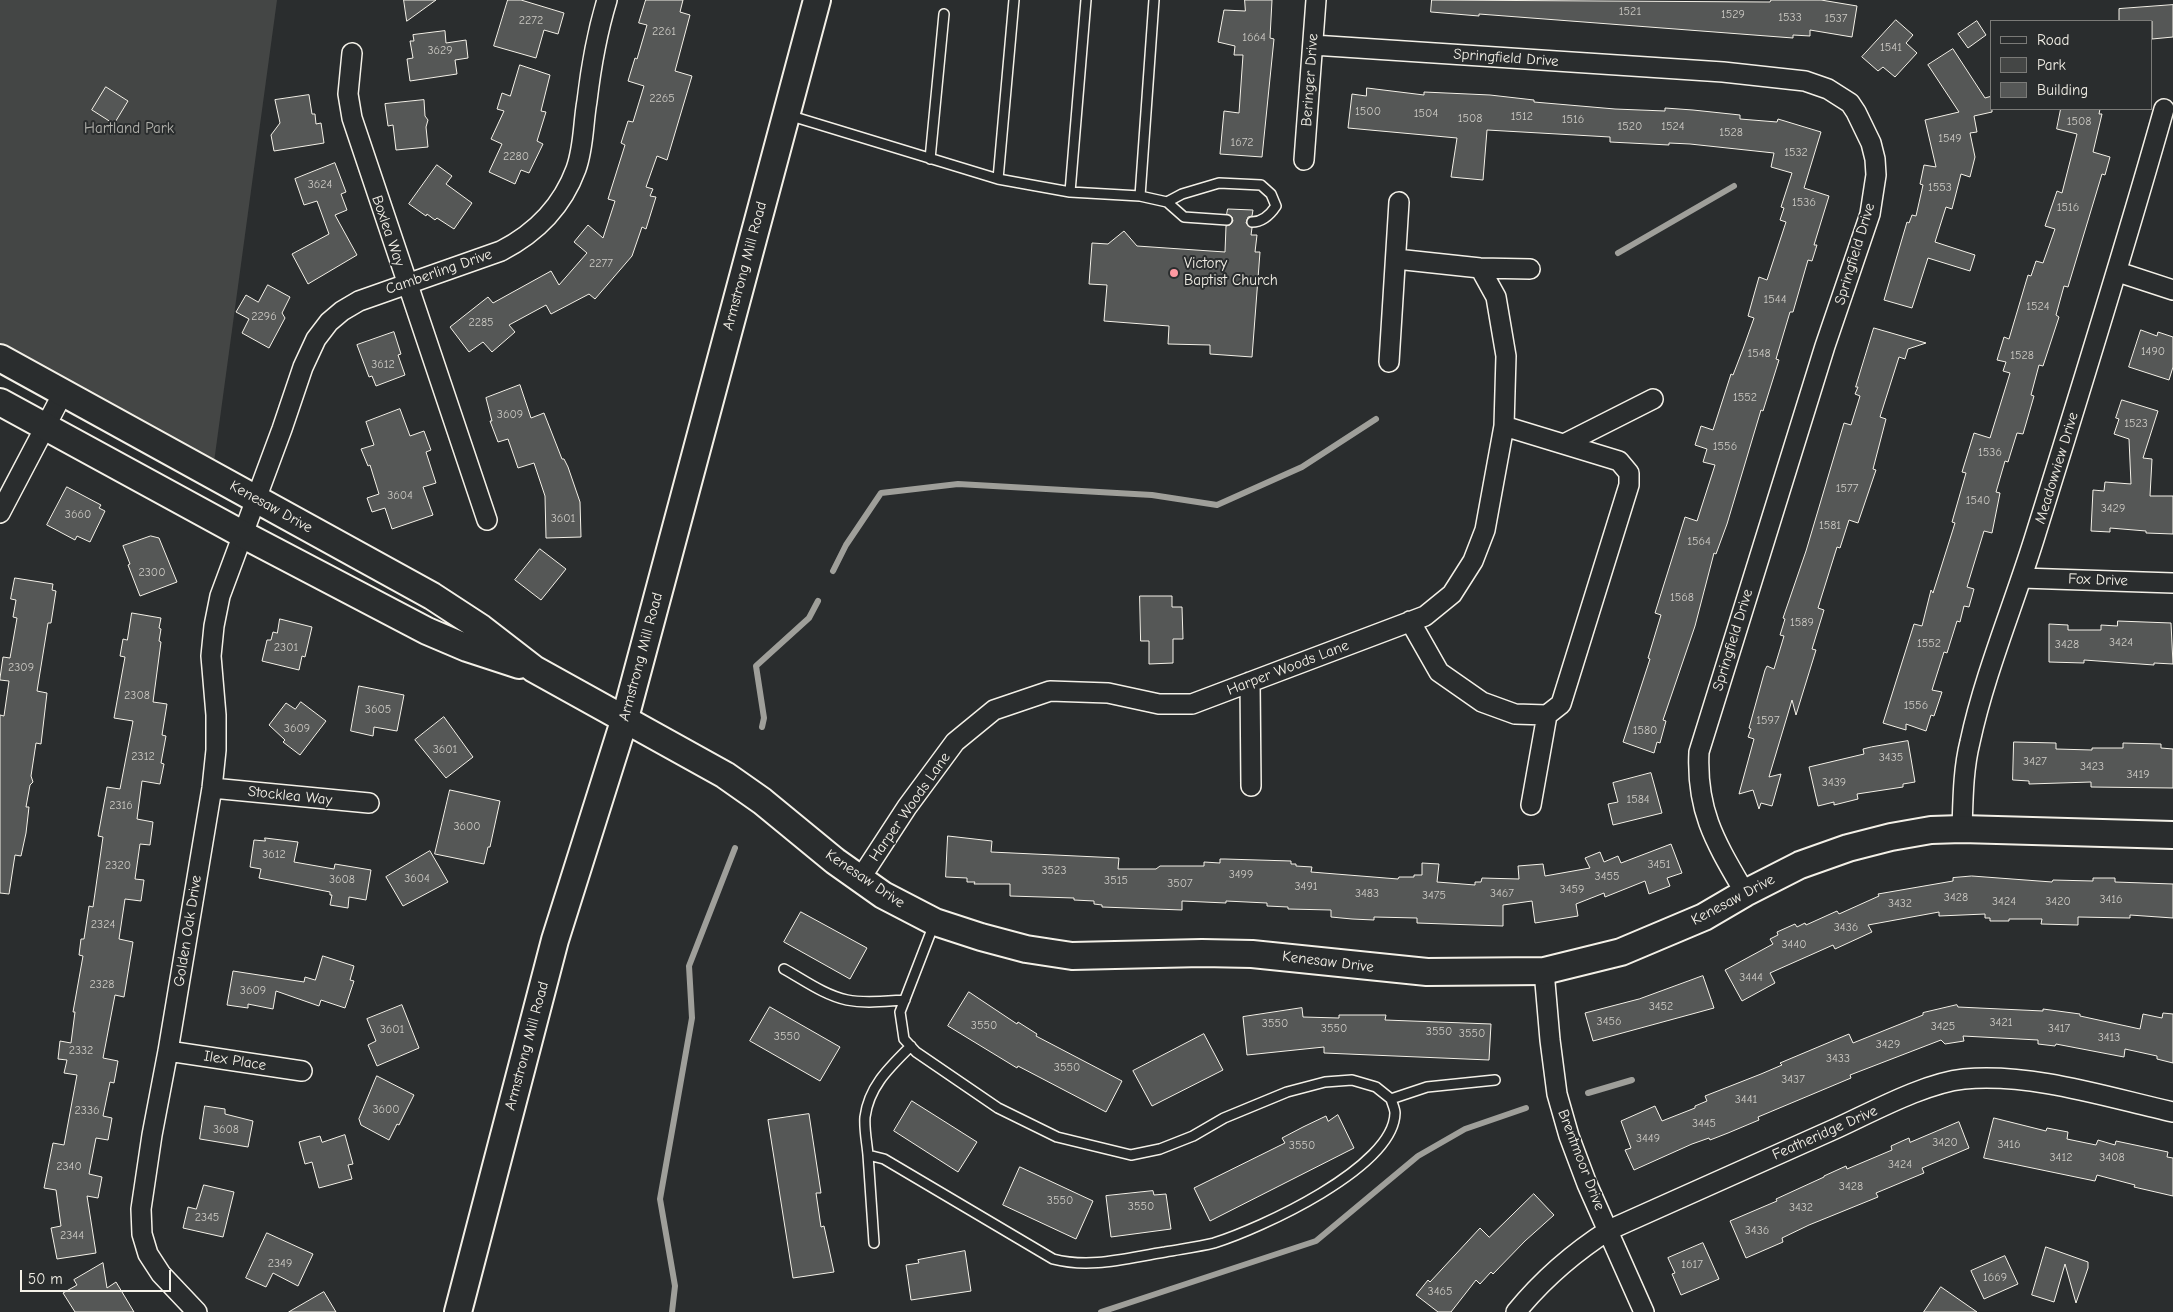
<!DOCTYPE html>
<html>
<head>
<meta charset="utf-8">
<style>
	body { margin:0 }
	#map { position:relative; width:2173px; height:1312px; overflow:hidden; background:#2a2d2e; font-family:"Comic Neue",sans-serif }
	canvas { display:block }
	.legend { position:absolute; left:1990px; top:20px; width:162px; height:90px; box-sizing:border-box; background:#2a2d2e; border:1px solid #7b7b78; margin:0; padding:6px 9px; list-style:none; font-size:15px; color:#f4f1e8 }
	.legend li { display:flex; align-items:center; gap:10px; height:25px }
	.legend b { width:25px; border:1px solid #7b7b78 }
	.scale { position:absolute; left:20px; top:1270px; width:151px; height:22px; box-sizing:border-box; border:2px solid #f4f1e8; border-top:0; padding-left:6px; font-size:15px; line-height:18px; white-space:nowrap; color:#f4f1e8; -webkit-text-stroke:4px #2a2d2e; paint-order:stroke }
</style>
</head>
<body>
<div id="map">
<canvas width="2173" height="1312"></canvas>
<ul class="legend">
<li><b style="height:6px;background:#2a2d2e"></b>Road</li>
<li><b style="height:14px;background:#444645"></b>Park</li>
<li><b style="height:14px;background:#555756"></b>Building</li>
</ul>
<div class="scale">50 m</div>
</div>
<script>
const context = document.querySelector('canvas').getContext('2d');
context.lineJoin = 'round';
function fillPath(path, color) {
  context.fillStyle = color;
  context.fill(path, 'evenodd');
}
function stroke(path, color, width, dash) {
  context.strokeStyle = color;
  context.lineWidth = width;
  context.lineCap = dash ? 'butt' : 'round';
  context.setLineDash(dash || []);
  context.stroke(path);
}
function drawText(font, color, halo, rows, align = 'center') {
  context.font = font + ' "Comic Neue",sans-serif';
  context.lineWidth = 4;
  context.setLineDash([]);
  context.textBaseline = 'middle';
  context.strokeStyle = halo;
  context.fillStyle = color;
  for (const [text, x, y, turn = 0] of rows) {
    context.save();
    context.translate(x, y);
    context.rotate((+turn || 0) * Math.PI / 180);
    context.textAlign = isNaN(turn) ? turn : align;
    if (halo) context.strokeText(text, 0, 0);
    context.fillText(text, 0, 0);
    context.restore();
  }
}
const green = new Path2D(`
	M0,0H277L214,462L0,345Z`);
const stream = new Path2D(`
	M1618,253L1734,186
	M833,571L846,545L881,493L958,484L1152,495L1217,505L1302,467L1376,419
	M762,727L764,718L756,666L809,618L818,601
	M1588,1093L1632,1080
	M672,1312L675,1286L660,1199L692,1018L689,966L735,848
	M1101,1312L1316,1241L1418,1156L1465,1129L1526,1108`);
const building = new Path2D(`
	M404,0H436L407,21Z
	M508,0H521L564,13L558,34L544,30L536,58L494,46Z
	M646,0H683L680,12L690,15L675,71L692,76L667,160L657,156L646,187L653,189L650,196L656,197L646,229L642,227L632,256L595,299L589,294L551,314L546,305L509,325L515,332L492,352L483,342L469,352L450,327L488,297L493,303L551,271L559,285L587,253L574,242L588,225L603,238L615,201L608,199L625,145L621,143L628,121L633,122L644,86L628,81L635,58L637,59L647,25L639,23Z
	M1245,0H1272L1270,38L1274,39L1262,157L1220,154L1224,111L1239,113L1243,55H1234L1235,46L1218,42L1224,10L1245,11Z
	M1432,0L1770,2L1771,0H1821L1857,6L1852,37L1810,30V36L1793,35V38L1479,14V16L1431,12Z
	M2173,5V37L2152,39V21H2119V9Z
	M1896,20L1913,35L1906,43L1917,53L1895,77L1883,67L1878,71L1862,57Z
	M1977,21L1986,35L1968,48L1958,34Z
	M445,31L446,43L466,40L468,58L455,60L457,74L410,81L407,59L413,58L410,41H414L413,35Z
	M1953,49L1985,98L1992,96V112L1974,116L1977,132L1970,133L1975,157L1970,177L1961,174L1952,209L1946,207L1935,242L1975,255L1970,271L1928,258L1912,308L1884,300L1907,222L1909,223L1912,215L1916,216L1923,185L1920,184L1924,165L1936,167L1925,120L1959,112L1928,65Z
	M520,65L550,75L541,111L546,112L537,141L543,144L529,173L521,170L515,184L489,172L502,144L491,139L504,111L497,109L502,93L510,96Z
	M106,87L128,101L114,124L92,110Z
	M1367,88L1424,95V92L1490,95L1534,100V102L1615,109L1665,111V108L1693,110L1740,115V119L1777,122L1778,119L1821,132L1804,188L1829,196L1814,245H1817L1812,261L1808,260L1793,312H1790L1776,359L1779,360L1763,411L1761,410L1727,524L1716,554L1714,553L1695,626L1663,720L1666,721L1660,743L1657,742L1654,753L1623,742L1650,659L1648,658L1661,615L1655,613L1685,517L1697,521L1715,465L1703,462L1707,449L1695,445L1701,426L1713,430L1731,374L1733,375L1743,349L1754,318L1748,316L1759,277L1767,280L1786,222L1780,220L1784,208L1781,207L1792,173L1771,167L1774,153L1690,144L1669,143V145L1610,142V137L1487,130L1483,180L1451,177L1457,138L1348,128L1352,94L1366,96Z
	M309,95L312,114H315L316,124L321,123L324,143L274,151L271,135L280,123L275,100Z
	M424,100L425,116L428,120L426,127L428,147L396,150L393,125L388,126L385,104Z
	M2061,109H2100L2099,114H2102L2093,152L2110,157L2105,175L2102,174L2068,287L2064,286L2056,315L2059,317L2043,366L2039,365L2031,395L2034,396L2023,434L2017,433L2008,462L2005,461L1996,492L2000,493L1992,533L1984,531L1967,587L1974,589L1969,607L1964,606L1960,622L1957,621L1947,653L1944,652L1932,690L1942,692L1934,716L1931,715L1926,731L1906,724V730L1883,723L1914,624L1922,626L1931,590L1933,593L1955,523L1952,522L1966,473L1962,472L1974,433L1990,438L2010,373L2003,371L2006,362L1997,360L2004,337L2009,339L2028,275L2031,276L2036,261L2043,263L2055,229L2045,226L2057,191L2062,193L2077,134L2057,129Z
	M335,163L346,192L341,194L347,210L335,215L357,255L308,284L292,254L329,234L317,201L304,205L295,179Z
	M437,165L452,176L446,184L472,203L454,229L437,218L435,220L427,214L426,216L409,204Z
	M1228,209L1253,210L1252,216L1248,217L1246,223L1252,228L1251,235H1257L1255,252H1260L1252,357L1210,354V345L1168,344L1169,326L1104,321L1107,285L1089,284L1092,243L1108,244L1124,231L1137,246L1225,252L1226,226L1230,225L1233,221L1232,217L1227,214Z
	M268,285L290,297L282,313L285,318L269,348L242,333L249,319L236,312L246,295L258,302Z
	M1874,328L1926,343L1908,349L1905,359L1899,357L1880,417L1886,419L1873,469L1876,470L1858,523L1849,520L1840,548L1837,547L1818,608L1824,610L1812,649L1816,650L1796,715L1792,700L1769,777L1781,774L1772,806L1761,803L1759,809L1753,790L1739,794L1754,739L1748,737L1751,729L1749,728L1765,670L1767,666L1774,669L1784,636L1780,635L1785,619L1783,618L1806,551L1844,423L1851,425L1860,396L1855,394L1858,387H1856Z
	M2141,330L2157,336L2158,332L2173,337V367L2169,380L2129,367Z
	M394,332L401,354L398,355L405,375L376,386L372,376L369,377L357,345Z
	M520,385L531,418L544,413L562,459H564L568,467L580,502L581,537L546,538L545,496L534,463L518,468L508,439L498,442L490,421H492L486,398Z
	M2122,400L2158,411L2143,458L2152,459L2150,496H2173V534L2146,533V531L2110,528V532L2091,531L2093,490L2104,491L2105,482L2131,484L2129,439L2114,434L2119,419L2116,418Z
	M400,409L410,436L424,431L431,450L426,452L436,483L423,487L433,515L392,529L385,508L372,512L367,498L379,494L370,465L368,466L361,449L374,445L366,422Z
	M67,487L101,505L99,508L105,511L90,542L77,536L75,540L47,525Z
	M151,536L159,538L177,582L140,596L128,565L130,564L123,546Z
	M540,549L566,569L541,600L515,580Z
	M15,578L53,584L52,590L56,591L51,623H48L37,691L47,693L41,744L36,743L31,776L33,782L30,785L26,807H29L26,833L21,856L15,855L9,894L0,893V715L4,716L9,681L0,680V678L3,657L10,658L17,618L13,617L16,600L11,599Z
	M1140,596H1172V607H1182L1183,639H1173V663L1149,664V641H1141Z
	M132,613L161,618L159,628L161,629L159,641L161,642L153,702L167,704L162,735L166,736L161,763L164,764L160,784L142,781L137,819L153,822L150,845L140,844L135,879L144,880L141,901L125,899L119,939L133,942L124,997L115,995L103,1058L118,1061L114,1083L110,1082L103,1116L112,1118L108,1140L96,1138L89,1174L102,1177L98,1198L87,1196L96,1253L57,1259L51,1228L61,1226L56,1190L44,1188L53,1143L64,1145L77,1075L64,1073L67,1060L58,1059L60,1041L71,1043L75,1012H73L83,956L79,955L81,939H84L89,906L93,907L103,837L98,836L107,787L120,789L133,721L114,718L125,657L120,656L123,639L127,640Z
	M280,619L312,627L305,657L302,656L299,670L262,661L267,640H271L273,632L277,633Z
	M2118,621L2171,623L2173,664L2154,663V665L2084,660V663L2049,662V624L2068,625V630H2101V625L2117,626Z
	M359,686L404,695L397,731L374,727L373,736L351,731Z
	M301,702L326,721L300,755L283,742L285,740L269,725L286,703L295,709Z
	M444,717L473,757L446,778L415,740Z
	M1908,741L1915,782L1903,784V787L1857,794L1858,799L1834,805V802L1818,806L1809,767L1864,754L1863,749L1871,747Z
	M2014,742L2056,743V749L2092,750V748H2123V743L2161,744V748L2173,749V788L2091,787V782L2029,784V781L2013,780Z
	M1651,773L1662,813L1613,825L1608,804L1618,802L1613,783Z
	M450,790L500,801L490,847H488L484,864L435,854Z
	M948,836L992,841L991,852L1119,858L1118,869H1156L1160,866H1204V862L1220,863V859H1225L1291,861V864H1296V866L1312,867L1311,872L1398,879L1399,877H1414V875H1422V863L1439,864L1437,882L1475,885V882H1481L1482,878L1519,879L1518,866L1543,864L1545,876L1590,868L1585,858L1600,852L1604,862L1618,856L1621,863L1671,844L1682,873L1667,878L1670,886L1649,894L1645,881L1605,897L1604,893L1576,904L1578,916L1535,923L1532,901L1503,905V926L1417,923V918L1374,917V920L1352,919L1331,917V910L1288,909V907L1267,906V903L1226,901V903L1182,901V910L1102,907V905L1094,904V901L1074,900V898L1010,896V884H974L975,882H967V878L946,877Z
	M265,838L298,842L294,862L334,869L335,864L371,870L366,900L349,897L348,908L330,905L332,895H330V892L259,878L261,869L250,867L254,840L265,841Z
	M430,851L448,882L403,906L386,877Z
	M1972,876L2052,882L2053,880L2093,881V878H2115V882L2173,884V918L2130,915V918L2078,917V925L2041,924L2042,919H2009V921H1990V918H1985V914L1939,916V912L1868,925L1872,932L1835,949L1833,945L1770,973L1775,983L1742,1001L1725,970L1773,944L1770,939L1778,935L1777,932L1795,924L1797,927L1805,923L1806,925L1837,911L1839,914L1879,896L1878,894L1953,881V878Z
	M801,912L867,948L850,979L784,942Z
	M323,956L354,966L350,980L354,981L345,1008L321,1000L319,1006L276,991L273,1009L248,1004V1008L227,1005L233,971L304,982L305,977L315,980Z
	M1703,976L1714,1008L1593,1041L1585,1013L1639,999Z
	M969,992L1017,1024L1018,1022L1037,1034L1036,1036L1122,1081L1106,1112L1018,1066L1017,1068L948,1026Z
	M402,1005L419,1048L377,1066L368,1045L376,1041L367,1019Z
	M1957,1005L1958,1007L2043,1011V1009L2080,1014V1016L2140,1029L2143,1014L2162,1018L2163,1013L2173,1014V1063L2157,1059V1056L2125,1049L2124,1057L2056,1044L2055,1046L2038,1044V1040L1963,1036L1964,1041L1945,1044L1941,1040L1850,1075L1851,1078L1758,1117L1759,1120L1728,1133L1710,1140L1709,1138L1692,1144L1634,1170L1625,1150L1631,1148L1621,1121L1655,1106L1662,1121L1695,1108V1106L1707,1101L1705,1096L1761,1074L1782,1065L1780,1063L1849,1034L1853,1043L1923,1015V1013Z
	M770,1007L840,1047L820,1081L750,1041Z
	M1302,1008L1303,1017L1339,1018V1015H1386L1385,1020L1491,1024L1489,1060L1324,1053V1047L1247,1055L1243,1017Z
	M1204,1034L1223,1070L1152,1106L1133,1071Z
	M377,1076L414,1095L399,1125L397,1124L389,1140L361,1125L359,1119Z
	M912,1101L977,1142L958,1172L894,1131Z
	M205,1106L225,1109V1114L253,1121L248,1147L200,1139Z
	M809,1114L821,1193H816L821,1227L824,1226L834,1272L793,1278L768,1120Z
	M1338,1115L1354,1148L1210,1221L1194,1188L1285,1143L1282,1138L1303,1127L1326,1116L1328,1121Z
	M1994,1118L2046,1131L2047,1128L2068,1132L2067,1139L2096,1145L2098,1140L2115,1145L2116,1141L2168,1152L2167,1157L2173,1158V1196L2134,1187L2135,1185L2097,1175L2095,1181L1984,1158Z
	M1959,1122L1969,1148L1922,1168L1924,1173L1876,1193L1878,1197L1809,1225L1782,1238L1783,1242L1746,1258L1730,1221L1777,1201L1776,1199L1824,1177V1176L1846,1166L1847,1169L1892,1150L1891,1146L1909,1138L1910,1142Z
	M345,1135L353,1164L348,1165L352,1179L319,1188L312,1162L305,1164L299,1142L320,1136L322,1142Z
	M1020,1167L1093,1201L1076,1239L1003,1205Z
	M204,1185L234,1192L223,1237L183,1228L188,1207L196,1209Z
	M1153,1191L1154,1195L1166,1194L1171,1229L1111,1237L1106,1196Z
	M1534,1194L1554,1215L1525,1241L1493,1274L1491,1272L1480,1284L1476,1280L1451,1312H1438L1416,1295L1428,1280L1430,1282L1480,1228L1489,1237Z
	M267,1233L313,1254L298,1286L273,1273L266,1287L246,1278Z
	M1703,1243L1719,1279L1681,1295L1672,1274L1675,1273L1668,1258Z
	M2046,1247L2088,1262V1268L2076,1303L2065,1264L2054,1302L2032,1295Z
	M965,1251L971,1291L911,1300L906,1265L919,1263L918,1260Z
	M2005,1256L2018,1284L1984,1299L1971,1271Z
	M103,1263L107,1288L116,1282L134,1312H75L63,1293L77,1285L74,1280Z
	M1941,1287L1977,1312H1924Z
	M324,1292L336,1312H289Z`);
const lane = new Path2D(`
	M788,115L998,179L1070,192L1140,196L1167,202L1184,217L1227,220
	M930,159L944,14
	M998,179L1014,0
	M1070,192L1086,0
	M1140,196L1154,0
	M1167,202L1182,194L1219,183L1261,185L1271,194L1276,206C1270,215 1263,222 1252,222
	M934,924L900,1012L904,1039L916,1052L998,1108L1057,1137L1131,1155L1160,1149L1193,1136L1224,1118L1287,1092L1325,1082L1352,1080L1376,1087L1391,1099
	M784,969C804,980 824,995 847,1000C866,1004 886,1001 905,1000
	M868,1155C867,1143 864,1129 865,1117C869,1086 890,1067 911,1046
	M874,1243L868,1155L884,1159L1053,1259C1091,1269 1127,1258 1165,1252C1181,1249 1198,1247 1214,1243C1259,1229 1394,1168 1395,1113C1395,1109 1392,1103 1391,1099L1427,1087L1495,1080`);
const street = new Path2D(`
	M1313,45L1723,72L1805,81L1828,89L1850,103L1856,112L1871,143L1875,159L1876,175L1870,214L1825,346L1699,752C1696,812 1716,843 1745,893
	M352,53L348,94L352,118L487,520
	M1304,160L1316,0
	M1396,259L1480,268L1530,269
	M2118,272L2173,290
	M1389,362L1399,202
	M1564,444L1653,399
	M0,513L63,393
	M2022,578L2173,583
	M1410,621L1439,672L1482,702L1515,714L1547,715L1561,704L1629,485V473L1619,461L1504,426
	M1250,682L1251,786
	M212,788L369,803
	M1531,805L1547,715
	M1962,829C1963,800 1963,770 1970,742C1985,672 2015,602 2036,533C2080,392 2124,251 2164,109
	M860,879L907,807L955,742L994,710L1050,691L1108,693L1159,704H1192L1425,616L1452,594L1473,561L1485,530L1504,426L1506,356L1496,297L1480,268
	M1544,971L1550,1040L1557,1094L1569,1136L1587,1184L1644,1312
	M168,1051L302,1071
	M197,1312L161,1274L148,1254L142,1234L141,1209L152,1135L168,1051L212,788L216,750V715L211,656L214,626L220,596L282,429L303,367L316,339L329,322L342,311L359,301L501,251C536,233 562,207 576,169C584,147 583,123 587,101C591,67 597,33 607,0
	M1516,1312C1543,1279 1573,1253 1609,1230C1685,1196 1761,1162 1837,1128C1874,1111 1925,1083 1964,1079C2034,1073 2106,1097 2173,1112`);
const secondary = new Path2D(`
	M0,358L432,596L481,628L534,669L725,775L762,801L835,861L883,895L935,922L981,937L1026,949L1072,956L1202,953L1252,954L1427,972L1544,971L1621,952L1704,917L1745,893L1800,865L1848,848L1891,837L1931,830L1962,829L2173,835
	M0,402L242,534L427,631L467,648L519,665
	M458,1312L555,940L625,718L817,0`);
const markers = [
	[1174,273,5,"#ff9aa2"]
];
const numberNames = [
	["1521",1630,12],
	["1529",1733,15],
	["1533",1790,18],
	["1537",1836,19],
	["2272",531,21],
	["2261",664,32],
	["1664",1254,38],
	["1541",1891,48],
	["3629",440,51],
	["2265",662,99],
	["1500",1368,112],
	["1504",1426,114],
	["1512",1522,117],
	["1508",1470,119],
	["1516",1573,120],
	["1508",2079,122],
	["1520",1630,127],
	["1524",1673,127],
	["1528",1731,133],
	["1549",1950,139],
	["1672",1242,143],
	["1532",1796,153],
	["2280",516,157],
	["3624",320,185],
	["1553",1940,188],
	["1536",1804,203],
	["1516",2068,208],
	["2277",601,264],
	["1544",1775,300],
	["1524",2038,307],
	["2296",264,317],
	["2285",481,323],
	["1490",2153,352],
	["1548",1759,354],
	["1528",2022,356],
	["3612",383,365],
	["1552",1745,398],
	["3609",510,415],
	["1523",2136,424],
	["1556",1725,447],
	["1536",1990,453],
	["1577",1847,489],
	["3604",400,496],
	["1540",1978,501],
	["3429",2113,509],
	["3660",78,515],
	["3601",563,519],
	["1581",1830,526],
	["1564",1699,542],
	["2300",152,573],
	["1568",1682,598],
	["1589",1802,623],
	["3424",2121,643],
	["1552",1929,644],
	["3428",2067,645],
	["2301",286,648],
	["2309",21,668],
	["2308",137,696],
	["1556",1916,706],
	["3605",378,710],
	["1597",1768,721],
	["3609",297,729],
	["1580",1645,731],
	["3601",445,750],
	["2312",143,757],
	["3435",1891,758],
	["3427",2035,762],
	["3423",2092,767],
	["3419",2138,775],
	["3439",1834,783],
	["1584",1638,800],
	["2316",121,806],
	["3600",467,827],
	["3612",274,855],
	["3451",1659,865],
	["2320",118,866],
	["3523",1054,871],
	["3499",1241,875],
	["3455",1607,877],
	["3604",417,879],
	["3608",342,880],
	["3515",1116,881],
	["3507",1180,884],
	["3491",1306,887],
	["3459",1572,890],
	["3483",1367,894],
	["3467",1502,894],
	["3475",1434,896],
	["3428",1956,898],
	["3416",2111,900],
	["3424",2004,902],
	["3420",2058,902],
	["3432",1900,904],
	["2324",103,925],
	["3436",1846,928],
	["3440",1794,945],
	["3444",1751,978],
	["2328",102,985],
	["3609",253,991],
	["3452",1661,1007],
	["3456",1609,1022],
	["3421",2001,1023],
	["3550",1275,1024],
	["3550",984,1026],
	["3425",1943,1027],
	["3550",1334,1029],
	["3417",2059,1029],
	["3601",392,1030],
	["3550",1439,1032],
	["3550",1472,1034],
	["3550",787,1037],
	["3413",2109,1038],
	["3429",1888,1045],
	["2332",81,1051],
	["3433",1838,1059],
	["3550",1067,1068],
	["3437",1793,1080],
	["3441",1746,1100],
	["3600",386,1110],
	["2336",87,1111],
	["3445",1704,1124],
	["3608",226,1130],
	["3449",1648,1139],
	["3420",1945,1143],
	["3416",2009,1145],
	["3550",1302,1146],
	["3412",2061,1158],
	["3408",2112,1158],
	["3424",1900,1165],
	["2340",69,1167],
	["3428",1851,1187],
	["3550",1060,1201],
	["3550",1141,1207],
	["3432",1801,1208],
	["2345",207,1218],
	["3436",1757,1231],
	["2344",72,1236],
	["2349",280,1264],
	["1617",1692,1265],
	["1669",1995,1278],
	["3465",1440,1292]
];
const streetNames = [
	["Springfield Drive",1506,58,4],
	["Beringer Drive",1310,80,-86],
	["Boxlea Way",388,231,71],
	["Springfield Drive",1855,254,-73],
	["Armstrong Mill Road",745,266,-75],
	["Camberling Drive",439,272,-19],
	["Meadowview Drive",2057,468,-73],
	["Kenesaw Drive",271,507,29],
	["Fox Drive",2098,580,2],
	["Springfield Drive",1733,640,-73],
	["Armstrong Mill Road",641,657,-75],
	["Harper Woods Lane",1288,668,-21],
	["Stocklea Way",290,796,6],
	["Harper Woods Lane",910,807,-55],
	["Kenesaw Drive",865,879,34],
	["Kenesaw Drive",1733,900,-28],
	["Golden Oak Drive",188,931,-81],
	["Kenesaw Drive",1328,962,7],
	["Armstrong Mill Road",527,1046,-75],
	["Ilex Place",235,1061,9],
	["Featheridge Drive",1825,1133,-24],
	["Brentmoor Drive",1581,1160,69]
];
const parkNames = [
	["Hartland Park",129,129]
];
const poiNames = [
	["Victory",1184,264],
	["Baptist Church",1184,281]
];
fillPath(green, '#444645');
stroke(stream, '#9f9f9a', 6);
fillPath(building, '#555756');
stroke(building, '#f4f1e8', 1);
stroke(lane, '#f4f1e8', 12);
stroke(street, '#f4f1e8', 22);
stroke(secondary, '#f4f1e8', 30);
stroke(lane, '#2a2d2e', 9);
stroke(street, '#2a2d2e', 19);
stroke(secondary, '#2a2d2e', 26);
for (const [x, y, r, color] of markers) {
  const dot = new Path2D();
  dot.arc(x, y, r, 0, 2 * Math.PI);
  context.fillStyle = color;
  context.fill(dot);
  stroke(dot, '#2a2d2e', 2);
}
drawText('12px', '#cccac4', null, numberNames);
drawText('15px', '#f4f1e8', '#2a2d2e', streetNames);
drawText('15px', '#b6b5af', '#2a2d2e', parkNames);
drawText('15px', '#f4f1e8', '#2a2d2e', poiNames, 'left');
</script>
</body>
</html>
